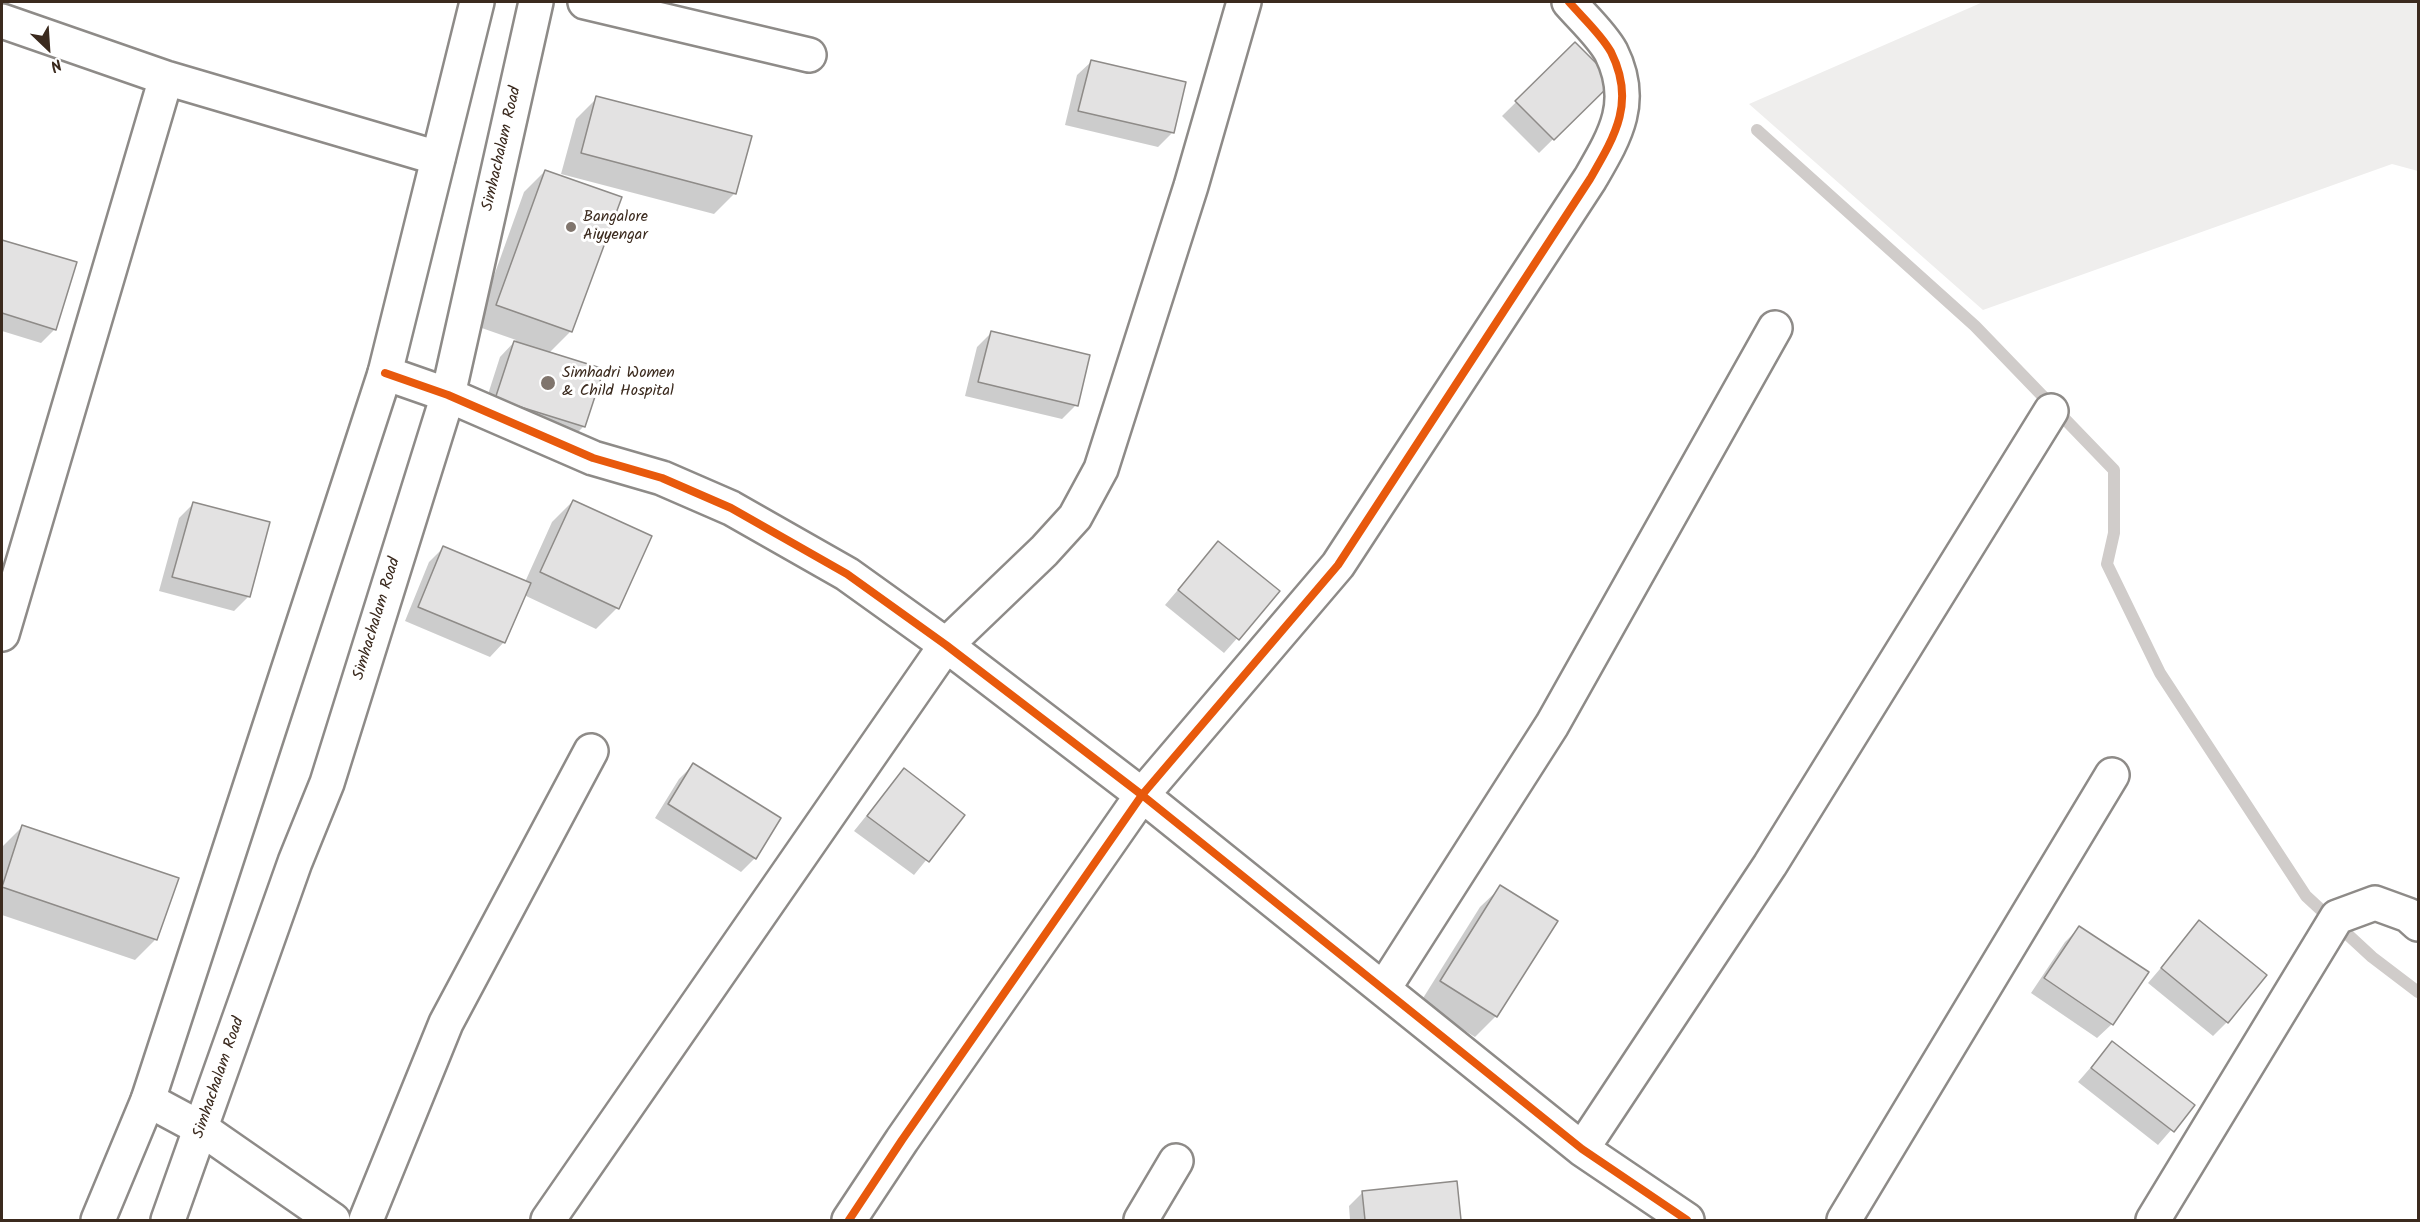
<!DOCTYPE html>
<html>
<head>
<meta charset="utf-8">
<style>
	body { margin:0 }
	#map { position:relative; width:2420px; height:1222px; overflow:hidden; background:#fff; font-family:Kalam,sans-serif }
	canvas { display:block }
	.frame { position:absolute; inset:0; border:3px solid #3b2a1e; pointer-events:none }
	.north { position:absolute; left:18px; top:18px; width:60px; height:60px; -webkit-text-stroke:4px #fff; paint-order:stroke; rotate:155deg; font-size:16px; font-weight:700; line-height:24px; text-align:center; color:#3b2a1e }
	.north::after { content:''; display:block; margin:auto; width:21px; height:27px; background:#3b2a1e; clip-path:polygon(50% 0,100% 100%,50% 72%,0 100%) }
</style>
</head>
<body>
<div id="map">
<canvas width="2420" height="1222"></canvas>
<div class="frame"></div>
<div class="north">N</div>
</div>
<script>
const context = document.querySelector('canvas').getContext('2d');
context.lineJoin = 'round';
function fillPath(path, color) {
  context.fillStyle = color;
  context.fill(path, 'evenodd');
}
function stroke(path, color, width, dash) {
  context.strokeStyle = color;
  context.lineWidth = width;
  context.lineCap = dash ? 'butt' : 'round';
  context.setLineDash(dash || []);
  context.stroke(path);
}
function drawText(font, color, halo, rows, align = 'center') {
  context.font = font + ' Kalam,sans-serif';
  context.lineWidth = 6;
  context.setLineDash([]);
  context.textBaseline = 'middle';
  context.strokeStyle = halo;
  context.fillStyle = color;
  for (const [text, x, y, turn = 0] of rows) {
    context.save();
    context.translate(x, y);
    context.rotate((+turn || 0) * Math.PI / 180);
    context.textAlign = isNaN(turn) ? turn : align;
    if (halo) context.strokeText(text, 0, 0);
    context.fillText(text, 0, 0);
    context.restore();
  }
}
const built = new Path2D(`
	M1983,2H2418V171L2392,164L1983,310L1749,104Z`);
const shadow = new Path2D(`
	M1575,44L1612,81L1539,153L1502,116Z
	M1092,61L1172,133L1158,147L1065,125L1077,75Z
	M597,98L735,193L714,214L561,174L576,119Z
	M545,171L571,331L549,353L584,426L570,440L482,413L500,357L516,340L476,326L524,192Z
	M2,241L75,263L55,329L41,343L2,331Z
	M991,333L1076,405L1062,419L965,396L977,347Z
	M573,501L617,608L596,629L524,595L504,642L490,657L405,621L429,562L443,548L525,582L552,522Z
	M193,504L268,524L248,597L234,611L159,591L179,518Z
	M1218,543L1278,592L1224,653L1165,605Z
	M693,765L755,858L741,872L655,818L679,779Z
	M904,769L963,815L914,875L854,831Z
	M23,826L156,939L135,960L2,915V847Z
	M1501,887L1556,921L1496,1016L1475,1037L1420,1003L1480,907Z
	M2200,922L2227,1022L2213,1036L2148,983Z
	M2079,928L2112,1024L2097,1038L2031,993L2065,942Z
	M2112,1043L2192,1106L2158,1145L2078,1082Z
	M1455,1183L1459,1220H1350L1349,1206L1363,1192Z`);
const stream = new Path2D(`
	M1757,130L1975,326L2114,470V533L2107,564L2160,673L2306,896L2372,957L2418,992`);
const building = new Path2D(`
	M1575,42L1614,81L1554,140L1515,101Z
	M1091,60L1186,82L1174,133L1078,111Z
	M596,96L752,136L736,194L581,153Z
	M545,170L622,197L572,332L496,305Z
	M2,240L77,262L56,330L2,313Z
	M991,331L1090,355L1078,406L978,382Z
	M514,341L604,369L585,427L495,399Z
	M573,500L652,536L619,609L540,572Z
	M193,502L270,522L250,597L172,577Z
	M1218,541L1280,591L1239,640L1178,590Z
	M443,546L531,583L505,643L418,607Z
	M693,763L781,818L756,859L668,804Z
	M904,768L965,815L929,862L867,816Z
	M22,825L179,878L157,940L2,887Z
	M1500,885L1558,921L1497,1017L1440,981Z
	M2199,920L2267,975L2228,1023L2161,968Z
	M2079,926L2149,972L2113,1025L2044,978Z
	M2112,1041L2195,1105L2174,1132L2091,1068Z
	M1457,1181L1461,1220H1365L1362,1191Z`);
const minor = new Path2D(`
	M585,2L809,55
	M2,21L166,78L438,158
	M385,373L448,395L593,458L662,478L731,508L847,574L946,645L1142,795L1582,1149L1687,1220
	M2,634L166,78
	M1384,988L1552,725L1775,328
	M148,1100L202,1129L333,1220
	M1582,1149L1770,865L2051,411
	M366,1220L446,1023L591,751
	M548,1220L946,645L1044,551L1075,517L1101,469L1191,186L1244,2
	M849,1220L902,1140L1142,795L1338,565L1590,179C1615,136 1636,102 1611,52C1601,34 1582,17 1569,2
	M1141,1220L1176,1161
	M1844,1220L2112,775
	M2153,1220L2337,917L2375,903L2408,915L2418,924`);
const primary = new Path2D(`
	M98,1220L148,1100L385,373L477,2
	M168,1220L295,862L327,783L448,395L536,2`);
const cycleway = new Path2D(`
	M385,373L448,395L593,458L662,478L731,508L847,574L946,645L1142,795L1582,1149L1687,1220
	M849,1220L902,1140L1142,795L1338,565L1590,179C1615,136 1636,102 1611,52C1601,34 1582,17 1569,2`);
const markers = [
	[571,227,6,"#80756d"],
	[548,383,8,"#80756d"]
];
const streetNames = [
	["Simhachalam Road",503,149,-77],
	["Simhachalam Road",378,619,-73],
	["Simhachalam Road",220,1078,-71]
];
const poiNames = [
	["Bangalore",583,218],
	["Aiyyengar",583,236],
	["Simhadri Women",562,374],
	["& Child Hospital",562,392]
];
fillPath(built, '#efeeed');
fillPath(shadow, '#0003');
stroke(stream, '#d0ccca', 12);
fillPath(building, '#e3e2e2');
stroke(building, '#8e8b88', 1.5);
stroke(minor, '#8e8b88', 38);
stroke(primary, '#8e8b88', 38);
stroke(minor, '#fff', 33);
stroke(primary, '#fff', 33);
stroke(cycleway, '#e8590c', 8);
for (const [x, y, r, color] of markers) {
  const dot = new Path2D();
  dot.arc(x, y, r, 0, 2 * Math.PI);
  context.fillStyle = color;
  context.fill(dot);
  stroke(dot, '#fff', 2);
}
drawText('16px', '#3b2a1e', '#fff', streetNames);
drawText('16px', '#3b2a1e', '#fff', poiNames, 'left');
</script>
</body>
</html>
